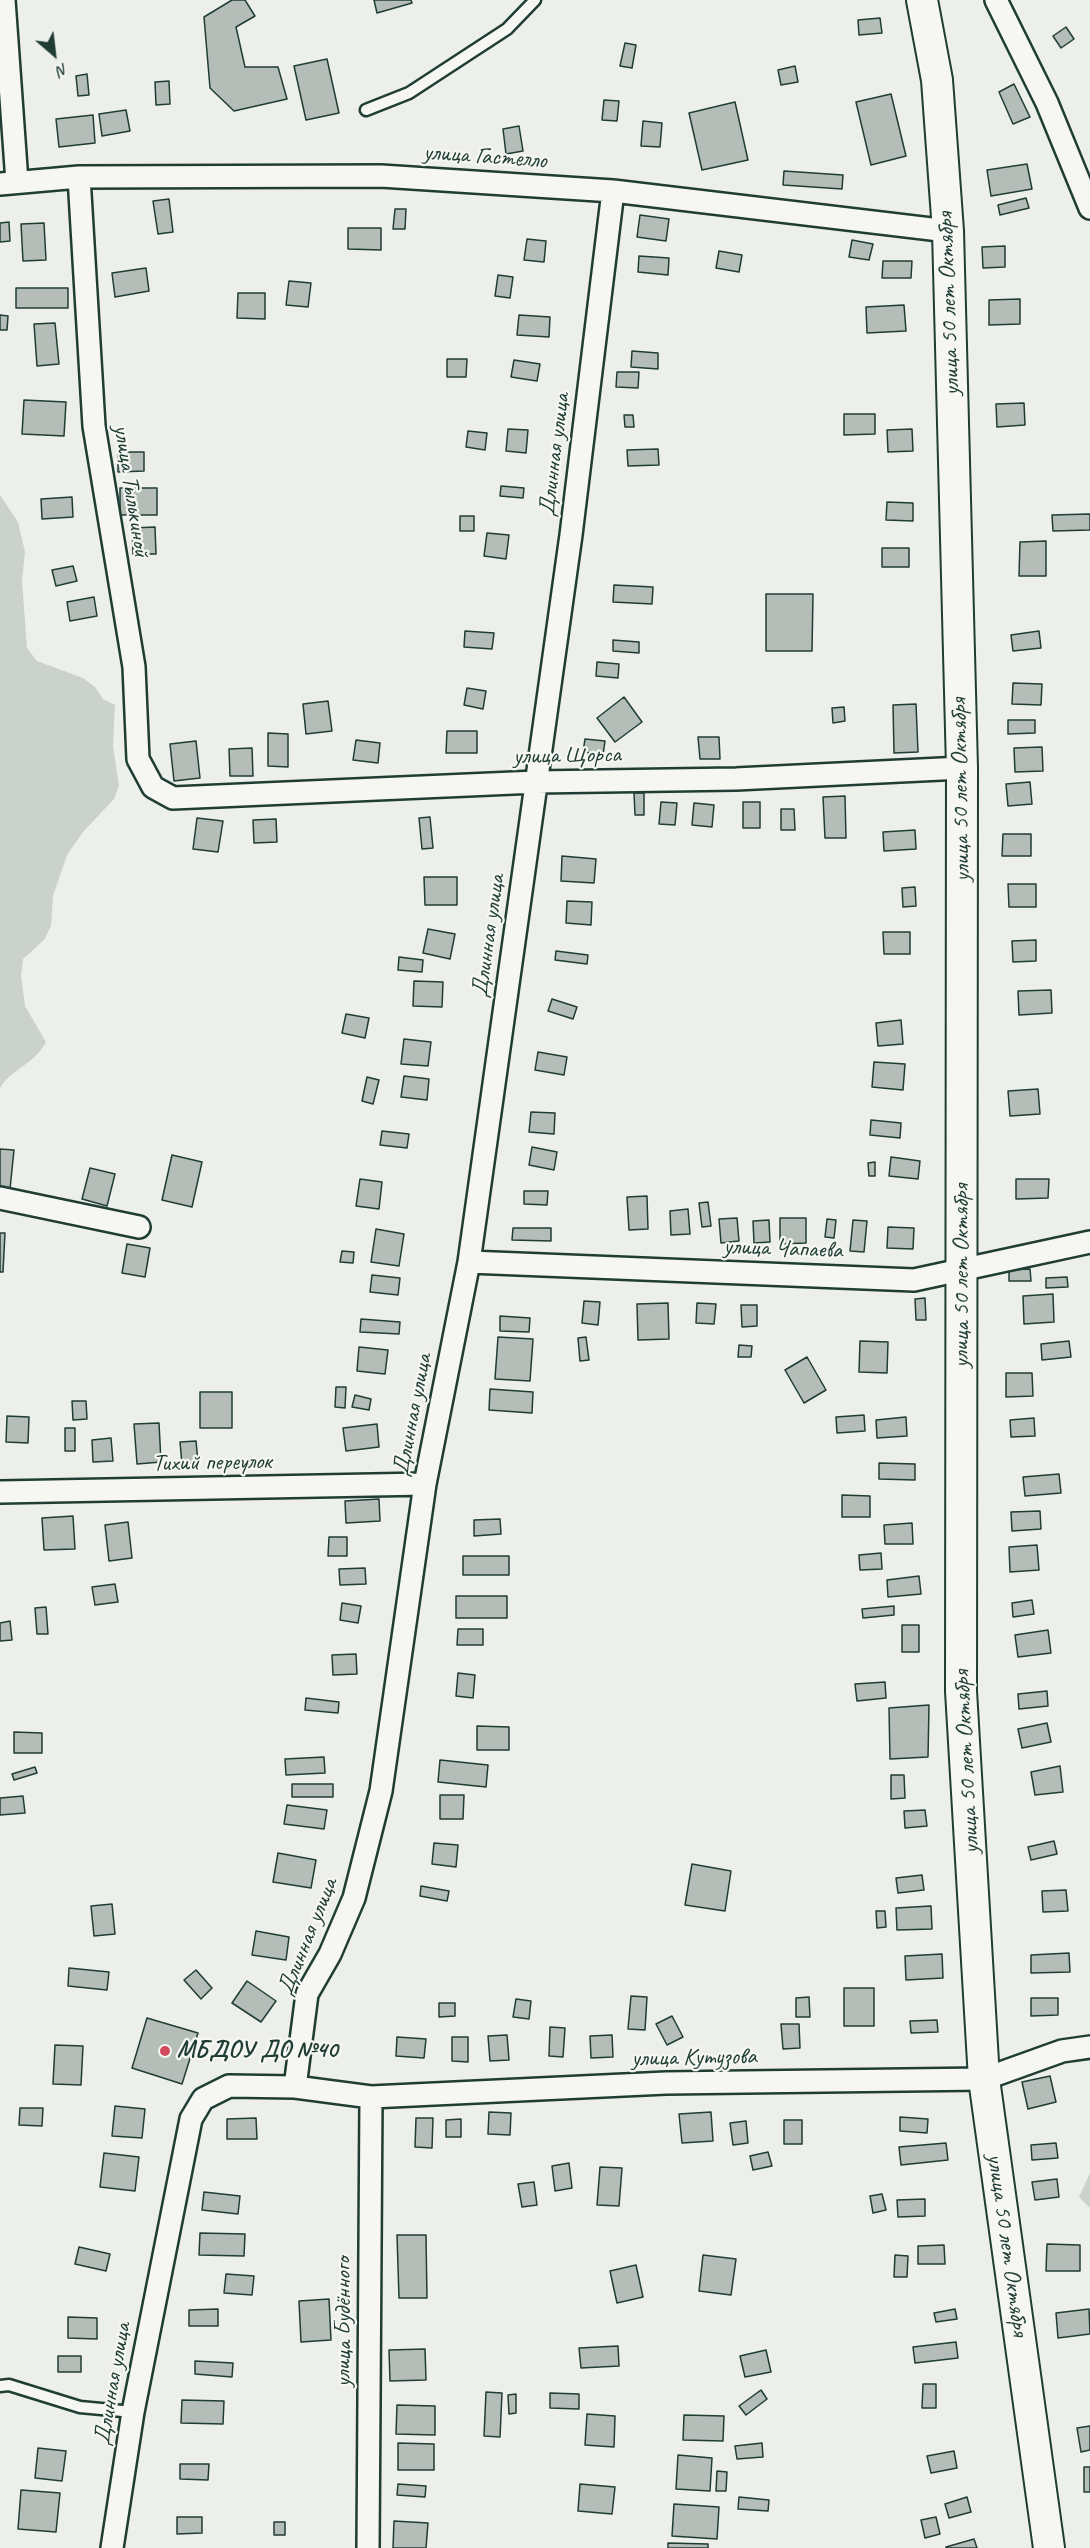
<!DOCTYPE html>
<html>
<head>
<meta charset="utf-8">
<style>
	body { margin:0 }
	#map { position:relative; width:1090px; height:2548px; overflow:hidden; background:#edefea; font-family:Caveat,sans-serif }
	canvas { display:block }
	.north { position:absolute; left:24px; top:24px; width:60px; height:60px; -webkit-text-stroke:4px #f6f6f2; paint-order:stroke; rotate:152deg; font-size:16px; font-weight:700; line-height:24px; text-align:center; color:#1f3d34 }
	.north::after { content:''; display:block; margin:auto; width:21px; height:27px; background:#1f3d34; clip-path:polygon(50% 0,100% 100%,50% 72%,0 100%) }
</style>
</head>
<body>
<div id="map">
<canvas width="1090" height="2548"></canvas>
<div class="north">N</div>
</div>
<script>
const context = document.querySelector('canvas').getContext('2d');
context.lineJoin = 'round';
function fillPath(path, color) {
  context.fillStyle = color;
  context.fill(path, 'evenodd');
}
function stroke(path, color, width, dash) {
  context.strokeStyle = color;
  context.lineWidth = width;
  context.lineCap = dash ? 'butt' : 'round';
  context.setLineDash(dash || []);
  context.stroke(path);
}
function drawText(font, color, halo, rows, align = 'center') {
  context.font = font + ' Caveat,sans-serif';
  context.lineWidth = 4.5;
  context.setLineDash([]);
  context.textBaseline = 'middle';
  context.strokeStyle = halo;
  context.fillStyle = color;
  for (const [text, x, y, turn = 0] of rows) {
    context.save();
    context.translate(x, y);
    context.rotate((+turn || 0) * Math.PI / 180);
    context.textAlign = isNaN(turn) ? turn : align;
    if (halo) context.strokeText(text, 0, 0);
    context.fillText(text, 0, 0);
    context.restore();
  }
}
const green = new Path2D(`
	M0,495L18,522L25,552L22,581L27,648L37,661L83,678L95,687L103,699L115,705L113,746L119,786L114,799L83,832L67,855L53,896L51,926L44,940L23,959L21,976L25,1006L46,1042C34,1065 12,1068 0,1088Z
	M1090,2173V2208L1079,2197Z`);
const building = new Path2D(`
	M232,0H245L255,16L236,27L245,67H278L287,99L234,111L210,88L204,17Z
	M374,0H411L412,3L377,13Z
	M880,18L882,33L859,35L858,20Z
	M1066,27L1074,39L1061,48L1053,36Z
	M625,43L636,45L632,68L620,66Z
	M327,59L339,113L306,120L294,66Z
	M795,66L798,82L781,85L778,70Z
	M87,74L89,95L78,96L76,76Z
	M169,81L170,104L156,105L155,82Z
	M1014,84L1030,117L1013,124L999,92Z
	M891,94L906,156L871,165L856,102Z
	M604,100L619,101L617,121L602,120Z
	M735,102L748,160L702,170L689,113Z
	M126,110L130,131L102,136L99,114Z
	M93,115L95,143L59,147L56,119Z
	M643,121L662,123L660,147L641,146Z
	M519,126L523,151L506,154L503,129Z
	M1027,164L1032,189L991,196L987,170Z
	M784,171L843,175L842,189L783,185Z
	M1026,198L1029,208L1000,215L998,205Z
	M169,199L173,232L158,234L153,201Z
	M395,209H406L405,229H393Z
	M640,215L669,219L666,241L637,237Z
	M9,222L10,241L0,242V223Z
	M44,223L46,260L23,261L21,224Z
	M348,228H381V250L348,249Z
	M527,239L546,241L544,262L524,260Z
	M852,240L873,244L869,260L849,257Z
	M1005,246V267L983,268L982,247Z
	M719,251L742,255L739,272L716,268Z
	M639,256L669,258L668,275L638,272Z
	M883,261H912L911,278H882Z
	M146,268L149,291L115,297L112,273Z
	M498,275L513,277L510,298L495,296Z
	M289,281L311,283L308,307L286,305Z
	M16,288H68V308H16Z
	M238,293H265V319L237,318Z
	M1020,299V324L989,325V300Z
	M904,305L906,331L867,333L866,307Z
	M0,315L8,316L7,330H0Z
	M519,315L550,317L549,337L517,335Z
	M55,323L59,364L37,366L34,324Z
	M632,351L658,353V369L631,367Z
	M447,359H467L466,377H447Z
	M514,360L540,364L537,381L511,377Z
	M617,372H639L638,388L616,387Z
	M24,400L66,402L64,436L22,434Z
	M1024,403L1025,425L997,427L996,404Z
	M844,414H875V434L844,435Z
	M624,415H633L634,427H625Z
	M508,429L528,430L526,453L506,451Z
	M912,429L913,451L888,452L887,430Z
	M468,431L487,433L485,450L466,447Z
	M658,449L659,465L628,466L627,450Z
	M118,452H144V471L118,472Z
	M501,486L524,488L523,498L500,496Z
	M120,488H157V515H120Z
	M72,497L73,517L42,519L41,499Z
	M887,502L913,503V521L886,520Z
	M1090,514V530L1053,531L1052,515Z
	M460,516H474V531H460Z
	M155,527L156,554H133L132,528Z
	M487,533L509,535L506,559L484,556Z
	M1046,541V576H1019L1020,542Z
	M882,548H909V567H882Z
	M73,566L77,581L56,586L52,570Z
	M614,585L653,587L652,604L613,602Z
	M766,594H813L812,651H766Z
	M94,597L97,616L70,621L67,602Z
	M465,631L494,633L492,649L464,647Z
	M1039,631L1041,648L1013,651L1011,635Z
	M613,640L639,642V653L613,651Z
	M597,662L619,664L618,678L596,676Z
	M1013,683L1042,684L1041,705L1012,704Z
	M467,688L486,691L483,709L464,705Z
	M624,697L642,722L615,742L597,718Z
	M328,701L332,731L306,734L303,704Z
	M916,704L918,752L894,753L893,705Z
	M844,707L845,721L833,723L832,708Z
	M1008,720H1035V733L1008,734Z
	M447,731H477V753H446Z
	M268,733L288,734V767L268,766Z
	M698,737H719L720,759H700Z
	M585,739L605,741L603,755L583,752Z
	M356,740L380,743L378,763L353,760Z
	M196,741L200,778L174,781L170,744Z
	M1042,747L1043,771L1015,772L1014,748Z
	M252,748L253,776H230L229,749Z
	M1030,782L1032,804L1008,806L1006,784Z
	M634,793H644V815H635Z
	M845,796L846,838H825L823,797Z
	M661,802L677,803L675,825L659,824Z
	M743,802H760V828H743Z
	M694,803L714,805L712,827L692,825Z
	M781,809H794L795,830H781Z
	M430,817L433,848L422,849L419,818Z
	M197,818L223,821L218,852L193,849Z
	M276,819L277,842L254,843L253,820Z
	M915,830L916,849L884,851L883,832Z
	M1003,834H1031V856H1002Z
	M562,856L596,859L594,883L561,881Z
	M424,877H457V905H425Z
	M1008,884H1036V907H1009Z
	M915,887L916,906L903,907L902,888Z
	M567,901L592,902L591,925L566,923Z
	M428,929L455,934L450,959L423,953Z
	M883,932H910V954H884Z
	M1036,940V961L1013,962L1012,941Z
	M556,951L588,955L587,964L555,960Z
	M399,957L423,960L422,972L398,970Z
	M414,981L443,982L442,1007L413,1006Z
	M1051,990L1052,1013L1019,1015L1018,991Z
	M552,999L577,1007L573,1019L548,1011Z
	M346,1014L369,1018L365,1038L342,1033Z
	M901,1020L903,1044L878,1046L876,1023Z
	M404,1039L431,1042L428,1066L401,1064Z
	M538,1052L567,1057L564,1075L535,1070Z
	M874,1062L905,1064L903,1090L872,1087Z
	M404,1076L429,1079L427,1100L401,1097Z
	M367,1077L379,1080L373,1104L362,1101Z
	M1038,1089L1040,1114L1010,1116L1008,1091Z
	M531,1112L555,1113L554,1134L529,1132Z
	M871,1120L901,1123L900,1138L870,1135Z
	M382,1131L409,1134L407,1148L380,1145Z
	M532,1147L557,1152L554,1170L529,1165Z
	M0,1149L14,1150L10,1189L0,1188Z
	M172,1155L202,1162L192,1207L162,1200Z
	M891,1157L920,1161L918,1179L889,1176Z
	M875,1162V1176H869L868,1163Z
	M90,1168L115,1174L107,1206L82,1199Z
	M360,1179L382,1182L379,1209L356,1206Z
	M1016,1179H1049L1048,1198L1016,1199Z
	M524,1191H548L547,1205L524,1204Z
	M647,1196L648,1229L629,1230L627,1197Z
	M708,1202L711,1226L702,1227L699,1203Z
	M688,1209L690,1234L671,1235L670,1211Z
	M737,1218L739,1241L721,1243L719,1219Z
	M780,1218H806V1243L780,1244Z
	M827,1219L836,1220L834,1238L825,1237Z
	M769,1220L770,1242L754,1243L753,1221Z
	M853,1220L867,1221L864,1252L850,1251Z
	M888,1227L914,1228L913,1249L887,1248Z
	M513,1228H551V1241L512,1240Z
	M376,1229L404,1234L399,1266L371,1262Z
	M0,1233H5L3,1272H0Z
	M127,1244L150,1248L145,1277L122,1273Z
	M342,1251L354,1252L353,1263L340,1262Z
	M1030,1269L1031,1281H1009V1270Z
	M372,1275L400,1278L398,1295L370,1292Z
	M1067,1277L1068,1287L1046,1288V1278Z
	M1053,1294L1054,1322L1024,1324L1023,1296Z
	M925,1298L926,1320H916L915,1299Z
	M584,1301L600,1302L598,1325L582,1323Z
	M668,1303L669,1339L638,1340L637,1304Z
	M697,1303L716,1304L714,1324L696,1323Z
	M741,1305H757V1326L742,1327Z
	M500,1316L530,1318L529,1332L500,1331Z
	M361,1319L400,1322L399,1334L360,1332Z
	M498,1337L533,1339L530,1381L495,1379Z
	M586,1337L589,1360L580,1361L578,1338Z
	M860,1341L888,1342L887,1373L859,1372Z
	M1069,1341L1071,1357L1042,1360L1041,1344Z
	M739,1345L752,1346L751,1357H738Z
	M359,1347L388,1350L385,1374L357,1371Z
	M807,1357L826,1390L804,1403L785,1370Z
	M1006,1373H1032L1033,1396L1006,1397Z
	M336,1387H346L345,1408L335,1407Z
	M490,1389L533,1392L532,1413L489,1410Z
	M200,1392H232V1428H200Z
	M355,1395L371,1399L369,1410L352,1407Z
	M72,1401H86L87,1419L73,1420Z
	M864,1415L865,1431L837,1433L836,1417Z
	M7,1416L29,1417L28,1443L6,1442Z
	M906,1417L907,1436L877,1438L876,1420Z
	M1034,1418L1035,1436L1011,1437L1010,1420Z
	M159,1423L161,1462L137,1464L134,1424Z
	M377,1424L379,1447L346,1451L343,1428Z
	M65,1428H75V1451H65Z
	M111,1438L113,1461L93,1462L92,1440Z
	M196,1441L198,1462L182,1464L180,1442Z
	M879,1463L915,1464V1480L879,1479Z
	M1059,1474L1061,1493L1025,1496L1023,1477Z
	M842,1495L870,1496V1517H842Z
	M379,1499L380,1521L346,1523L345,1501Z
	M1040,1511L1041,1529L1012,1531L1011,1512Z
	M73,1516L75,1549L44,1550L42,1518Z
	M500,1519L501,1534L474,1536V1520Z
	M128,1522L132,1558L109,1561L105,1525Z
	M912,1523L913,1544H885L884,1525Z
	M329,1537H347V1556H328Z
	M1037,1545L1039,1570L1010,1572L1009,1547Z
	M881,1553L882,1569L860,1570L859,1555Z
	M463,1556H509V1575H463Z
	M365,1568L366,1584L340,1585L339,1569Z
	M919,1576L921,1594L888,1597L887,1580Z
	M115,1584L118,1602L95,1605L92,1587Z
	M456,1596H507V1618H456Z
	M1032,1600L1034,1614L1013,1617L1012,1603Z
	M342,1603L361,1606L358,1623L340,1620Z
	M894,1606V1615L863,1618L862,1609Z
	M46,1607L48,1634H37L35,1608Z
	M10,1621L12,1640L0,1641V1623Z
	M902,1625H919V1652H902Z
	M458,1629H483V1645H457Z
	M1048,1630L1051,1653L1018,1657L1015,1635Z
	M356,1654L357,1674L333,1675L332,1655Z
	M458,1673L475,1675L473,1698L456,1696Z
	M885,1682L886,1698L857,1701L855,1684Z
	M1047,1691L1048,1706L1019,1709L1018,1694Z
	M306,1698L339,1702L338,1713L305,1710Z
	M929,1705L928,1757L890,1759L889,1708Z
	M1047,1723L1051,1742L1022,1748L1018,1729Z
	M477,1726L509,1727V1750H477Z
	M14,1732L42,1733V1753H14Z
	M324,1757L325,1773L286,1775L285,1759Z
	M440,1760L488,1765L486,1787L438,1782Z
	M1060,1766L1063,1792L1035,1795L1031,1772Z
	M35,1767L37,1773L14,1780L12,1774Z
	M891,1775H904L905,1798L891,1799Z
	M292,1784H333V1797H292Z
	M440,1795H464L463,1819H440Z
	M23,1796L25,1813L0,1815V1798Z
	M287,1805L327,1810L324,1829L284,1824Z
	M925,1810L927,1826L905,1828L904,1811Z
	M1054,1841L1057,1854L1031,1860L1028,1847Z
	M434,1843L458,1845L456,1867L432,1864Z
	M278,1853L316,1860L311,1888L273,1882Z
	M692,1864L731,1871L725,1911L685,1905Z
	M922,1875L924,1890L898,1893L896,1878Z
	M421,1886L449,1891L447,1901L420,1896Z
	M1066,1890L1068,1911L1043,1912L1042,1891Z
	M112,1904L115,1934L94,1936L91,1906Z
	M931,1906L932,1929L897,1930L896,1908Z
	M876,1911H885L886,1927L877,1928Z
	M256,1931L289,1937L286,1960L252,1955Z
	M1069,1953L1070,1972L1031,1973V1955Z
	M942,1954L943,1978L906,1980L905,1956Z
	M69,1968L109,1972L107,1990L68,1986Z
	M196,1970L212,1988L201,1999L184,1980Z
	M247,1981L276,2001L261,2022L232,2003Z
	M844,1988H874V2026H844Z
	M631,1996L647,1997L645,2030L628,2029Z
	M809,1997L810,2017H796V1998Z
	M1031,1998H1058V2015L1031,2016Z
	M516,1999L531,2001L529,2019L513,2017Z
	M439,2003H455V2016L439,2017Z
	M672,2016L683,2037L667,2045L656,2024Z
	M147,2018L198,2033L182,2084L132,2068Z
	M937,2020L938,2032L911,2033L910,2021Z
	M781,2024H799L800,2048L783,2049Z
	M550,2027L565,2028L563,2057L549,2056Z
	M507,2035L509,2060L490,2061L488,2036Z
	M612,2035L613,2057L591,2058L590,2036Z
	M397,2037L426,2039L424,2058L396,2056Z
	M452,2037H468V2062L452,2061Z
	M55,2045L83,2046L81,2085L53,2084Z
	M1050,2076L1056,2102L1028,2109L1022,2082Z
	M115,2106L145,2109L142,2138L112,2136Z
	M20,2108H43L42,2126L19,2125Z
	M489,2112L511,2113L510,2135L488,2134Z
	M711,2112L713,2141L682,2143L679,2114Z
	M900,2117L928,2119L927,2133L900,2131Z
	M256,2118L257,2139H227V2119Z
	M416,2118H433L432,2148L415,2147Z
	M461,2119V2137H446V2120Z
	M784,2120H802V2144H784Z
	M746,2121L748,2143L733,2145L730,2123Z
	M946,2143L948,2160L901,2165L899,2147Z
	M1056,2143L1058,2158L1032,2160L1031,2145Z
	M768,2152L772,2166L753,2170L750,2156Z
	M104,2153L139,2157L135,2191L100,2187Z
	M569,2163L572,2188L555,2191L552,2166Z
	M600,2167L622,2168L619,2206L597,2205Z
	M1057,2179L1059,2197L1035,2200L1032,2182Z
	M534,2182L537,2205L522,2207L518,2184Z
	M204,2192L240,2196L238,2214L202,2210Z
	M882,2194L886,2210L873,2213L870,2196Z
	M925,2199V2216L898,2217L897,2200Z
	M200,2233L245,2234L244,2256L199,2255Z
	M397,2235H426L427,2298H399Z
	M1047,2244L1080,2245V2271H1046Z
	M944,2245L945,2264H918V2246Z
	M79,2247L110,2254L106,2271L75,2264Z
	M703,2255L736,2259L731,2295L699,2291Z
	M895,2255L908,2256L907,2277H894Z
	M636,2265L643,2297L617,2303L610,2271Z
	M226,2274L254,2276L252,2295L224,2293Z
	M329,2299L331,2340L301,2342L299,2301Z
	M218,2309V2326H189V2310Z
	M955,2309L957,2319L936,2322L934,2313Z
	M1089,2309L1090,2334L1058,2338L1056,2313Z
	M68,2317L97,2318V2339L68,2338Z
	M956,2342L958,2358L915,2363L913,2347Z
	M618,2346L619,2366L581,2368L579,2348Z
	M425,2349L426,2380L390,2381L389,2350Z
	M766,2350L771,2372L745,2377L740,2356Z
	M58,2356H81V2372H58Z
	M195,2361L233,2363L232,2377L195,2374Z
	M923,2384H936V2408H922Z
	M761,2390L767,2399L746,2415L739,2406Z
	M486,2392L502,2393L500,2437L484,2436Z
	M550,2393L579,2394V2409L550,2408Z
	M516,2394V2413L509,2414L508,2395Z
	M182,2400L224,2401L223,2424L181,2423Z
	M397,2405L435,2406V2435L396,2434Z
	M587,2414L615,2416L614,2447L585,2445Z
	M684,2415L724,2416L723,2441L683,2440Z
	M1090,2426V2450L1081,2452L1077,2428Z
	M398,2443L434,2444V2470H398Z
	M762,2443L763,2457L737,2459L735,2446Z
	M38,2448L66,2451L62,2481L35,2478Z
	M954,2451L957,2468L931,2473L927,2456Z
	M678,2455L712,2458L710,2491L676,2489Z
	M180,2464H209L208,2480L180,2479Z
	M1084,2467H1090V2492H1084Z
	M717,2471L727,2472L726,2491H716Z
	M398,2484L426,2486L425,2497L397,2495Z
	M580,2484L615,2487L612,2514L578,2511Z
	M21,2490L60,2493L56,2532L18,2529Z
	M739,2497L769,2500L768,2511L738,2509Z
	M967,2497L971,2512L949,2518L945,2504Z
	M674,2504L719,2507L717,2539L672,2536Z
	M177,2517H202V2533L177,2534Z
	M936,2517L940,2534L925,2538L921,2520Z
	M394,2521L428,2523L426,2548H393Z
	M274,2522H285V2535H274Z
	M974,2539L977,2548H946V2547Z
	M668,2543L708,2544V2548H668Z`);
const lane = new Path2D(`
	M366,110L409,93L507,29L535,0
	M0,2386L9,2385L80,2407L133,2412`);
const street = new Path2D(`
	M4,0L17,182
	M996,0L1047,103L1090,208
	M79,177L94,426L134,667L138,759L153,787L173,798L536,782L736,779L962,768
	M0,184L79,177L381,176L613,191L948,231
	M0,1198L139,1227
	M469,1262L914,1280L1090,1242
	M0,1492L425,1484
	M295,2087L307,1994L330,1954L354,1898L381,1791L425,1484L469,1262L571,535L613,191
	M112,2548L133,2412L191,2119L203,2099L229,2086L295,2087L371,2097L666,2083L984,2079L1062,2051L1090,2047
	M368,2548L371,2097`);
const secondary = new Path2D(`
	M922,0L937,80L948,231L962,768L961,1691L984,2079L1049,2548`);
const markers = [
	[165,2051,6,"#d1495b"]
];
const streetNames = [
	["улица Гастелло",485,157,4],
	["улица 50 лет Октября",949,304,-92],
	["Длинная улица",555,455,-83],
	["улица Тылькиной",131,491,81],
	["улица Щорса",567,756,-1],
	["улица 50 лет Октября",961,790,-91],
	["Длинная улица",489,936,-82],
	["улица Чапаева",783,1249,2],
	["улица 50 лет Октября",962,1276,-90],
	["Длинная улица",413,1415,-79],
	["Тихий переулок",212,1463,-1],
	["улица 50 лет Октября",967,1762,-93],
	["Длинная улица",308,1937,-68],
	["улица Кутузова",694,2058,-1],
	["улица 50 лет Октября",1007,2245,82],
	["улица Будённого",344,2322,-90],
	["Длинная улица",113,2384,-80]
];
const poiNames = [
	["МБДОУ ДО №40",177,2051]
];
fillPath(green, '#cbd2cc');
fillPath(building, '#b4bdb8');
stroke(building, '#1f3d34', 1.5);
stroke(lane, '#1f3d34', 15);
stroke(street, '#1f3d34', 26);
stroke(secondary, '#1f3d34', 34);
stroke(lane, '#f6f6f2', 10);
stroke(street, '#f6f6f2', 21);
stroke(secondary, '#f6f6f2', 30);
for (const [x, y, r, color] of markers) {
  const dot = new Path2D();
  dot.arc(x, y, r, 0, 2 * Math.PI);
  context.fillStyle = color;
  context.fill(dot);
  stroke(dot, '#f6f6f2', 2);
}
drawText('24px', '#1f3d34', '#f6f6f2', streetNames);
drawText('bold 24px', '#1f3d34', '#f6f6f2', poiNames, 'left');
</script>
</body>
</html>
